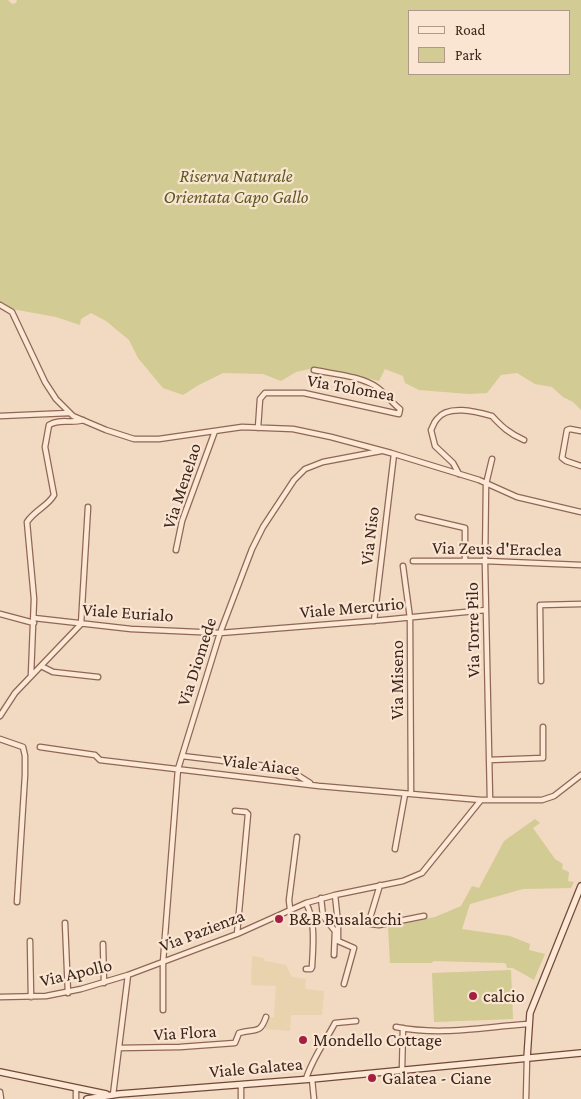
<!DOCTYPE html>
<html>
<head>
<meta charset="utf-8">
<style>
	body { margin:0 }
	#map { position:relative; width:581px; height:1099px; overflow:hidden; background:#f2d9c1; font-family:"Crimson Pro",serif }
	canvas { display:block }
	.legend { position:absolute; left:408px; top:10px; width:162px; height:65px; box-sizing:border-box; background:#f9e5d2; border:1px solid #ad9889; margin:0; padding:6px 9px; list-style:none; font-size:15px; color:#3c251c }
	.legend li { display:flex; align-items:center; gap:10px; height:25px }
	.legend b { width:25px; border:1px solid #ad9889 }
</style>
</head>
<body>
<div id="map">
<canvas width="581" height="1099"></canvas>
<ul class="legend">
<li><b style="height:6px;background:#fce8d5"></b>Road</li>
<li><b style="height:14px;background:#d2cb94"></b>Park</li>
</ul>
</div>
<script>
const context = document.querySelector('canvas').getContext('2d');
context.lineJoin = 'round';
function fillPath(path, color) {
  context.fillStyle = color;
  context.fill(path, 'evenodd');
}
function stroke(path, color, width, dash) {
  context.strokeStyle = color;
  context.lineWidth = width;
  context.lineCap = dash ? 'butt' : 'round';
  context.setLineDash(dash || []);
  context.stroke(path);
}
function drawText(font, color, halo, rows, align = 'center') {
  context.font = font + ' "Crimson Pro",serif';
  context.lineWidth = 4.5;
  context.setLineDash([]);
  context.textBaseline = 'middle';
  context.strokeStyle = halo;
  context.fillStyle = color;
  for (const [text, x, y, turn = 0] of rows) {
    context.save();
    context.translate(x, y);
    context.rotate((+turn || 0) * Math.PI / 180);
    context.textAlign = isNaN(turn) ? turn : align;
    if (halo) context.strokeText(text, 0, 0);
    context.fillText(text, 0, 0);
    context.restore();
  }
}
const farmland = new Path2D(`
	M252,956L264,958L265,961L286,965L292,977L306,979L305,989L324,991L322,1015H291L290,1031L265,1029L269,1018L274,1017L276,986L251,985Z`);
const green = new Path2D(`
	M0,0H8L12,4L16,3L17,0H581V410L573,402L563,397L552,387L535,384L517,373L501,375L487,393L469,394L419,390L405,383L403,376L385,369L379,381L318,367L296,372L281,381L263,374L223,373L197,386L183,395L163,388L138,358L129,340L106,321L91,313L81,319L80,325L56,317L12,309L0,301ZM410,11H570V74H410Z
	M535,819L540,823L533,828L555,859L563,864L562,869L569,872L568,881L574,882L571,888L523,889L470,904L462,929L510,936L530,944L529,950L545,954L534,980L513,968H507L506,964L504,963L434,961L431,963H390L388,927L435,917L461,906L472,886L479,888L504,841Z
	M511,970L513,1019L434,1022L432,973Z`);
const street = new Path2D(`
	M0,305L12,312L45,382L56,399L73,416L106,430L134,439H159L242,427L293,429L331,437L391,453L479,480L517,497L581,512
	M0,416L69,413
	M258,428L260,399L265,393H304L399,414L400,409C392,403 385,393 378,388C362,376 333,374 314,370
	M581,431L570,429L567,430L562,458L566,461L581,466
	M459,474L453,463L435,446L431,430C433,426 434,422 437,419C448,404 477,412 492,416C502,427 510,434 524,440
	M418,517L465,528V561
	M176,550L182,521L215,431
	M413,561H485L581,565
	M403,566L410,618L411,794
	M0,614L34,623
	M34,618L131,629L220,633L383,620L486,610
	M374,621L394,454
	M41,666L53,672L98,677
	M31,675L34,599L27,522C35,510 48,506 54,495L45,447L49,425C60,418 71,424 83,420
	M541,681L540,605L581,604
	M0,716L15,693L81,624L88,507
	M0,739L23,747L25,756V775L17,902
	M40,747L95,755L100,760L319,786L481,800
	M182,756L283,768L291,771L310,783
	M489,760L543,758V727
	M490,800L485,564L486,484L492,459
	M235,811L246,812L248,814L237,934
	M395,849L405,794
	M380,885L370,918L371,924L379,925L424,916
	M335,895L338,923V941L354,948L344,984
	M321,898L323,916L335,931L334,955
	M290,909L289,900L297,837
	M65,923L68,993
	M30,941L31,997
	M103,944L104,983
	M306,969H311L312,967C313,946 316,922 306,903
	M0,997L46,996L81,989L128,975L237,934L306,903L335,895L403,881L422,873L481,800H542L554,796L581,775
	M163,1010V962L178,769L220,633L252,549L263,527L294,480L305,469L323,462L381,451
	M396,1027C442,1036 482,1027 528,1024
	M119,1048L180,1047L235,1043L239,1033C255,1028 260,1035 266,1017
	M402,1070L403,1028
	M306,1079C312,1059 325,1042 335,1023L356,1021
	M312,1079L314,1099
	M241,1085V1099
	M76,1089V1099
	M0,1092L1,1099
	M113,1095L128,975
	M526,1099L527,1058`);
const secondary = new Path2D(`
	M527,1058L530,1013L581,886
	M0,1072L106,1094
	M87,1099L119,1094L312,1079L581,1053`);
const markers = [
	[279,919,5,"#a4203f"],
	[473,996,5,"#a4203f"],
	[303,1040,5,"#a4203f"],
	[372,1078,5,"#a4203f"]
];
const parkNames = [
	["Riserva Naturale",236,176],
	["Orientata Capo Gallo",236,197]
];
const streetNames = [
	["Via Tolomea",351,388,10],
	["Via Menelao",182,486,-72],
	["Via Niso",370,536,-83],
	["Via Zeus d'Eraclea",497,549,1],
	["Viale Mercurio",352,608,-5],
	["Viale Eurialo",128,613,4],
	["Via Torre Pilo",473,630,-91],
	["Via Diomede",197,662,-72],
	["Via Miseno",397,680,-90],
	["Viale Aiace",261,765,7],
	["Via Pazienza",202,931,-21],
	["Via Apollo",76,973,-13],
	["Via Flora",185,1033,-3],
	["Viale Galatea",256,1068,-5]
];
const poiNames = [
	["B&B Busalacchi",289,919],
	["calcio",483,996],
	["Mondello Cottage",313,1040],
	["Galatea - Ciane",382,1078]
];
fillPath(farmland, '#e9d2ae');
fillPath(green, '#d2cb94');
stroke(street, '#8e6756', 7);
stroke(secondary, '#70493a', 8);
stroke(street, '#fce8d5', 4.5);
stroke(secondary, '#fce8d5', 5.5);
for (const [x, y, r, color] of markers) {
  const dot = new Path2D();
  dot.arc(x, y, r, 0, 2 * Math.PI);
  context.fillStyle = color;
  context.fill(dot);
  stroke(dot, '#f9e5d2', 2);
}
drawText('italic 18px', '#595b21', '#f9e5d2', parkNames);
drawText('18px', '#3c251c', '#f9e5d2', streetNames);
drawText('18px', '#3c251c', '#f9e5d2', poiNames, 'left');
</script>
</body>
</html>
